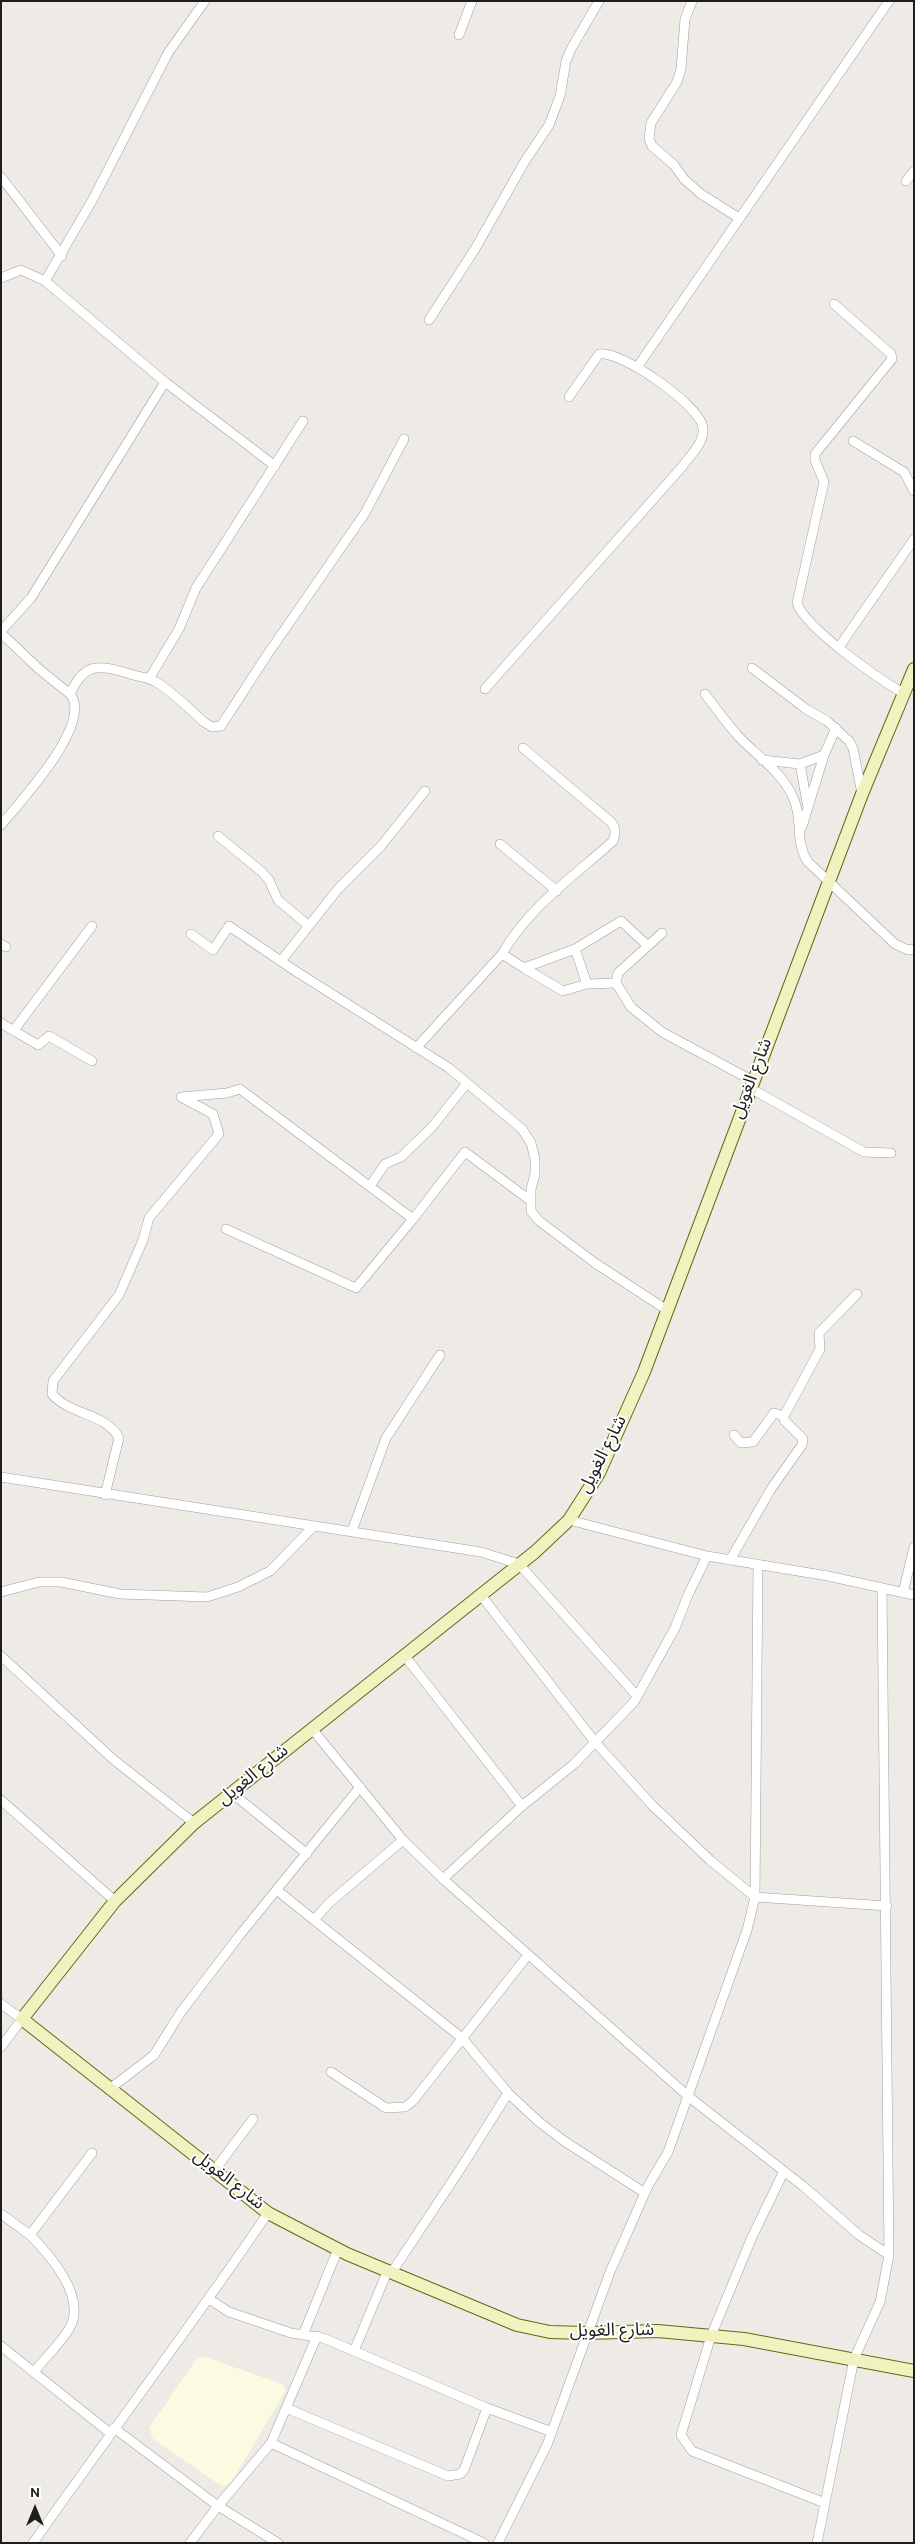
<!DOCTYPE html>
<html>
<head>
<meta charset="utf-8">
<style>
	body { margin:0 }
	#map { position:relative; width:915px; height:2544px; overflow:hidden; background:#eeebe6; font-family:Overpass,sans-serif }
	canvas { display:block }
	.frame { position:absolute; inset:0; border:2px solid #1e1e1e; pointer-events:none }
	.north { position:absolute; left:10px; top:2484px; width:50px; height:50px; -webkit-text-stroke:4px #fff; paint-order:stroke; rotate:0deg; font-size:14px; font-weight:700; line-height:20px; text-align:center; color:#1e1e1e }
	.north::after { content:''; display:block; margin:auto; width:18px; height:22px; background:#1e1e1e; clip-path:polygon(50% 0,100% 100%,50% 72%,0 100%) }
</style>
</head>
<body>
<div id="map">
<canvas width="915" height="2544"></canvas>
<div class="frame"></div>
<div class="north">N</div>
</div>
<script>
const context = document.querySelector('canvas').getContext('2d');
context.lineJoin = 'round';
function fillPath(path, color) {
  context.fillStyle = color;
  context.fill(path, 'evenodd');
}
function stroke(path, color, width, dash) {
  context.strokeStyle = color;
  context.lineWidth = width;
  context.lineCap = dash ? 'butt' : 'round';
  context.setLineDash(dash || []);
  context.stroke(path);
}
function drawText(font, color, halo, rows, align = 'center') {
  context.font = font + ' Overpass,"Noto Sans Arabic",sans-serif';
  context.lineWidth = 4;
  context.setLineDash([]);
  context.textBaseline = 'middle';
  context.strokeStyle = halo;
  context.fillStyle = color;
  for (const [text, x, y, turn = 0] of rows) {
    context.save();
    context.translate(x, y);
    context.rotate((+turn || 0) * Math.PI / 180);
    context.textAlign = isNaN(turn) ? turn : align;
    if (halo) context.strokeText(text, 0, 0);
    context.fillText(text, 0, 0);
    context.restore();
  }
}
const education = new Path2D(`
	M202,2356L282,2384L286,2390L232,2481L223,2487L153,2439L149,2428L195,2361Z`);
const street = new Path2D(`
	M692,1L685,19L681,69L677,82L651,123L649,139L652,146L674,165L684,179L701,194L739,218
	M459,35L472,1
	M1,177L62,256
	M906,181L914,171
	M1,278L21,270L45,281
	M834,304L891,354L892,359L815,454V460L824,482L797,603C805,628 879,679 903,693
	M429,320L475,249L525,161L549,125L560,96L566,61L571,49L599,1
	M638,366L889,1
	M165,382L275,466
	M853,441L904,472L914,491
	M1,631L31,598L165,382L45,281L93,199L168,53L205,1
	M1,633L39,669L70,694C85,661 99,665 130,674C138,677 149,677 156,682C173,692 189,709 204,722L212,727L221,726L265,658L365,513L404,439
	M839,647L914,539
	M752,668L806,709L827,721L849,741L853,748L862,794
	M149,679L179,629L196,588L303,421
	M485,689L681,468C689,457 705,442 703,428C701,406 621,350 599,354L569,397
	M705,694C716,708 727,724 739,737C756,755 779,770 791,793C805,819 793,839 808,862L895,944L908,950L914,949
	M762,760L800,764L824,755
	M800,764L808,808
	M1,825C20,802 94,723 70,694
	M802,827L824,755L836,728
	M218,836L262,872L269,880L278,900L309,926
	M500,844L557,891
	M662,933L618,973L616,983L631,1007L662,1032L753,1081
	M191,934L213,950L229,926L297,972L449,1068L522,1129L531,1143L535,1159V1174L531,1189V1211L538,1220L595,1263L667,1310
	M1,944L6,947
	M502,954L524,968L575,949L621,921L647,945
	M281,961L338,889L381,846L425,791
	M524,968L563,991L587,984L575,949
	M587,984L616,983
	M1,1023L38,1045L49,1036L92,1061
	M14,1030L92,926
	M416,1048L502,954C528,908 574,876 613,841C616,833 616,828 611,822L523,748
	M750,1088L864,1152L891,1153
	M370,1186L385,1164L401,1157L432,1127L467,1083
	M226,1229L356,1288L413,1219
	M784,1416L820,1349L819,1333L857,1294
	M1,1477L481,1552L519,1564L637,1696
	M105,1495L119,1438C106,1413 69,1415 52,1394L53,1381L119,1295L143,1240L149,1218L219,1134L213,1114L181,1097L227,1093L240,1089L413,1219L465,1152L531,1201
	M569,1520L707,1556L828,1576L914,1595
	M352,1531L386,1438L440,1355
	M730,1560L771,1489L802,1445L803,1439L784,1420V1416L774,1413L753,1442L741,1443L734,1435
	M1,1592L39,1582H61L120,1594L207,1597L238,1587L270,1571L314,1526
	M903,1593L914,1547
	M480,1594L595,1742L652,1805L711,1861L755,1897L887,1906
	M404,1655L522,1806
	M1,1656L114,1760L194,1823
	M312,1729L403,1840L443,1879L689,2097L803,2186L859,2235L889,2255
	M232,1793L307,1854
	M1,1800L115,1901
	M443,1879L522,1806L574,1764L634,1702L675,1628L688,1595L707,1556
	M278,1891L314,1920L329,1903L403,1840
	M314,1920L462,2038L508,2093L538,2121L564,2141L645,2193
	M1,2004L22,2019L1,2047
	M331,2072L386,2108L405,2107L413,2101L528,1955
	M111,2088L154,2055L181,2012L239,1936L360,1787
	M214,2171L253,2119
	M784,2171L752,2237L711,2336L681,2435L692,2451L825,2503
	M1,2214L30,2235L92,2153
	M30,2235C50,2255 88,2298 69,2329C60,2344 45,2358 34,2372
	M392,2272L461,2168L508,2093
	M209,2299L229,2312L291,2333L323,2338L354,2351
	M303,2335L338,2249
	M1,2346L110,2433
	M286,2408L448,2476L460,2474L464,2470L487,2408L354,2351L388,2270
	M487,2408L552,2432
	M114,2428L218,2506L190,2543
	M271,2443L484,2543
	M33,2543C111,2432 192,2325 268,2213
	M278,2543L218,2506L271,2443L317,2336
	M498,2543L547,2445L610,2272L648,2186L668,2152L747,1930L755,1897L758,1564
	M817,2543L854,2359L880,2302L889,2255L882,1588`);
const secondary = new Path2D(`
	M914,669L862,794L644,1372L599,1473L569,1520L535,1552L194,1823L115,1901L22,2019L268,2213L347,2254L517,2325L550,2332L586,2333L658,2331L744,2339L914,2371`);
const streetNames = [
	["شارع الغويل",753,1079,-69],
	["شارع الغويل",604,1455,-63],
	["شارع الغويل",254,1776,-39],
	["شارع الغويل",228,2181,38],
	["شارع الغويل",612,2332,-1]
];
fillPath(education, '#fbfbe1');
stroke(street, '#9f9f9f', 10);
stroke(secondary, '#626912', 14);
stroke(street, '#fff', 9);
stroke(secondary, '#f1f2c0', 12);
drawText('18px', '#1e1e1e', '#fff', streetNames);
</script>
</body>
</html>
